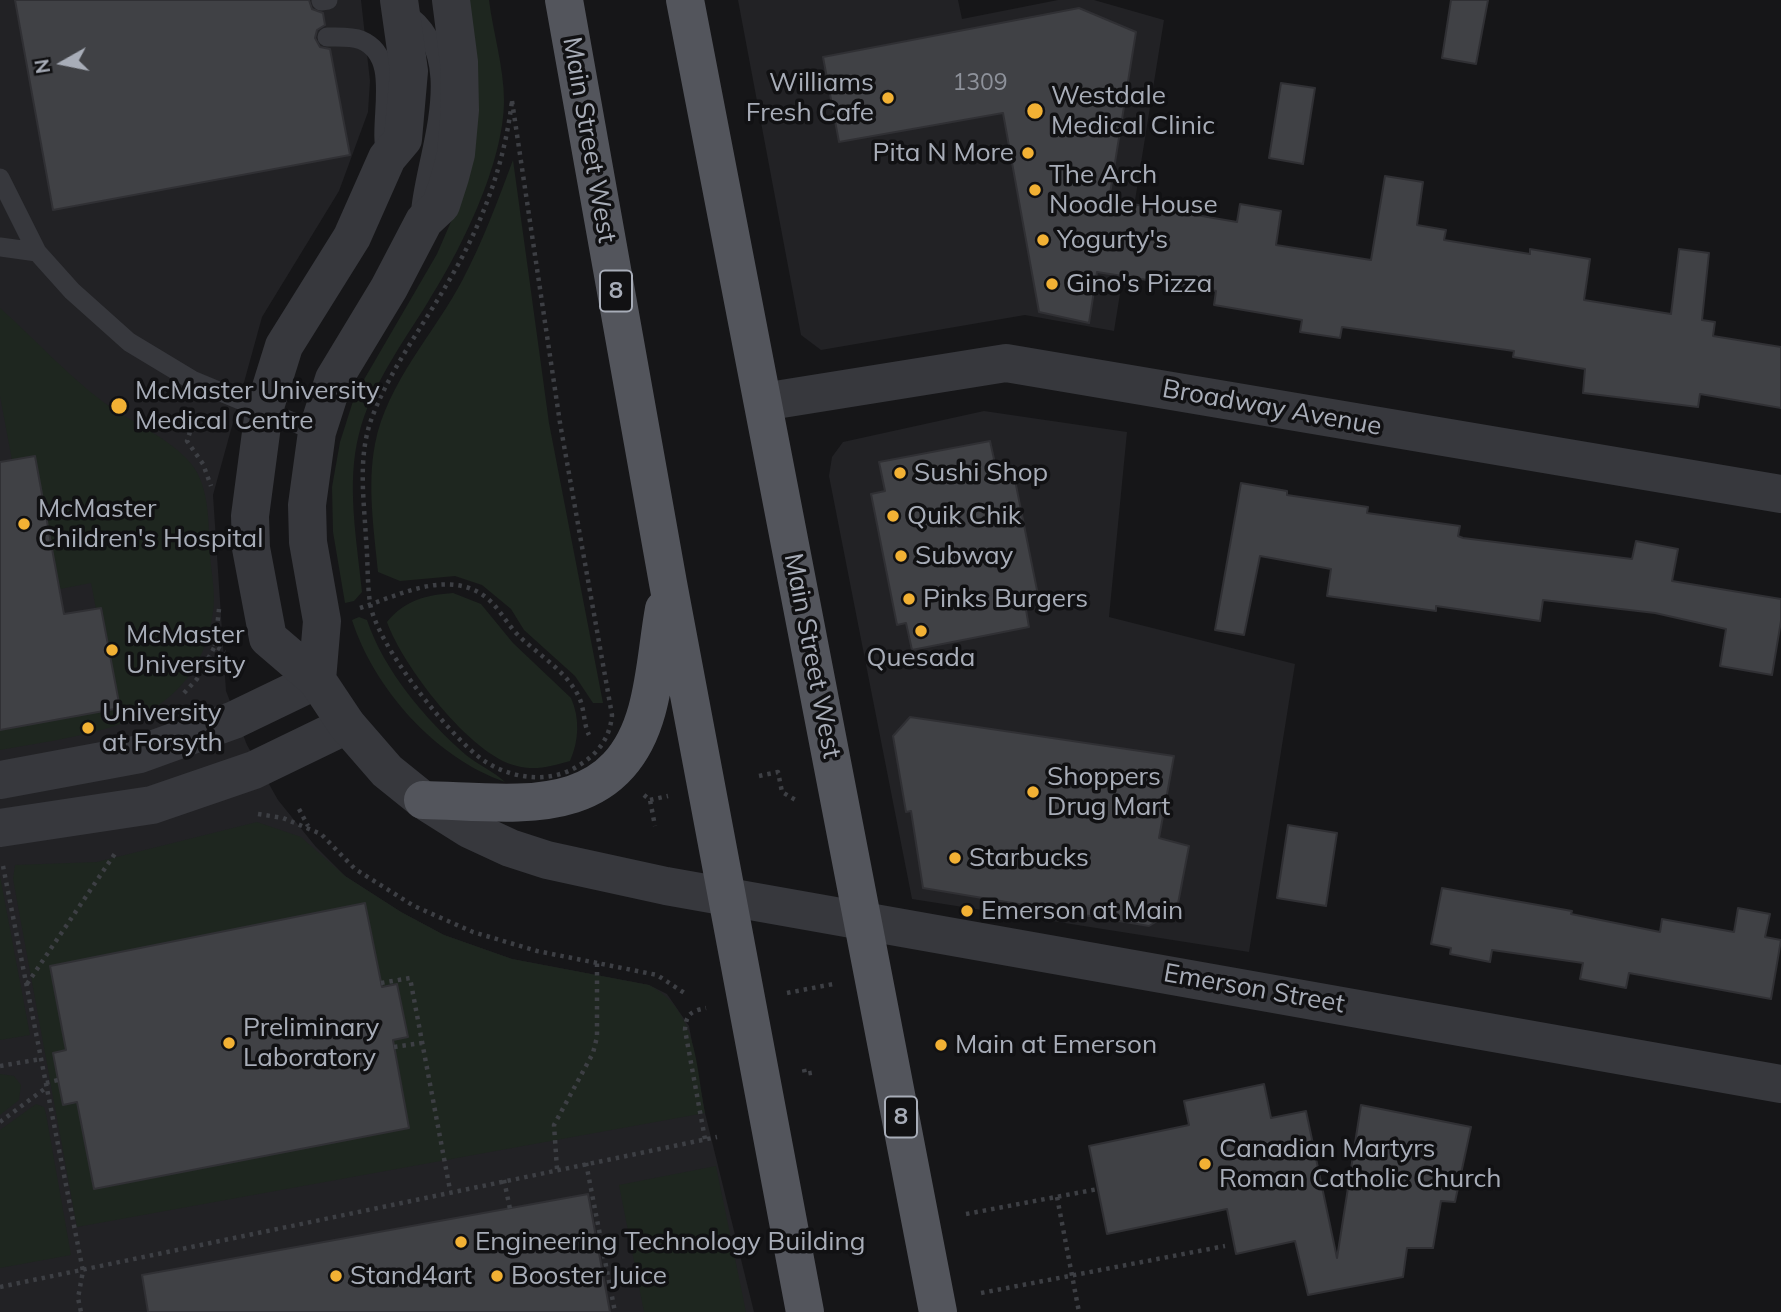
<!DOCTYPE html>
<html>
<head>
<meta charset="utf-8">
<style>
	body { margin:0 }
	#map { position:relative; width:1781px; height:1312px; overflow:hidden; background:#161618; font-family:Mulish,sans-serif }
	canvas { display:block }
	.north { position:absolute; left:28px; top:28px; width:70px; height:70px; -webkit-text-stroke:5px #111113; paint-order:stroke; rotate:261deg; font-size:19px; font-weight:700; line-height:28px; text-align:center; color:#a8adb8 }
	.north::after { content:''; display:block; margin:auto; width:24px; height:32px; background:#a8adb8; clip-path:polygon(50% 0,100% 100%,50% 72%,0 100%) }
</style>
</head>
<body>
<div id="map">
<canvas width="1781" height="1312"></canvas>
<div class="north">N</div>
</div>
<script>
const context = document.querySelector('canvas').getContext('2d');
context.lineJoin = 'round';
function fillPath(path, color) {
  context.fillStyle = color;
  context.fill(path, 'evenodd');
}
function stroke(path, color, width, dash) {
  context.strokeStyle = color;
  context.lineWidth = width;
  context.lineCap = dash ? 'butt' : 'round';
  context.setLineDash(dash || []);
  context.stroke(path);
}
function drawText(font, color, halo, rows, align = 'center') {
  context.font = font + ' Mulish,sans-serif';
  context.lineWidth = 7;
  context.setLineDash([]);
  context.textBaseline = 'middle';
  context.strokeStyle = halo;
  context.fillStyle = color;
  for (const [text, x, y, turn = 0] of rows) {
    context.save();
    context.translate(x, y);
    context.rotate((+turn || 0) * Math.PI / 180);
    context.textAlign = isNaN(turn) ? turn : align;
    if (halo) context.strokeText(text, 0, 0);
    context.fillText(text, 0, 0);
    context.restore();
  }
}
const built = new Path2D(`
	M0,0H361L370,81L368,112L339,191L262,317L213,495L226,691L247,745L278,800L316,847L345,876L401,912L444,935L512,959L649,985L667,994L689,1026L705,1113L754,1312H0Z
	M738,0H958L962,19L1058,0H1094L1164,20L1114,331L1025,315L821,350L801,335Z
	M984,411L1127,432L1109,617L1295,664L1249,952L912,899L829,476L832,457L843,442Z`);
const green = new Path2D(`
	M461,0H489C493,32 504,68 504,100C504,163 461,250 428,302C402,344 371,386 359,434C346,484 357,541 362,592L354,601L345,603L333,532L332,487L340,442L355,395L437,254L456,210Z
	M513,160L549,423L603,703H593L575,676L524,630L511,609L482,585L455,576L400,581L378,572C374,530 367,486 375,444C387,382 435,333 463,279C483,241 498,200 513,160Z
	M0,308C34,338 66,374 102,401C127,420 165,436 186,458C211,482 208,523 210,554C211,572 216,594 213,612C197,728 91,733 0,750V730L119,708L102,608L96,609L91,583L60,589L35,456L12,460L0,396Z
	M453,593L481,604L513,643L571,698C580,718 579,741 570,761C553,766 535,771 517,766C471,756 402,665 387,622C405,600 426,595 453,593Z
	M359,617L367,620C384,671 426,720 466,755C478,765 495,772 505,782C436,758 374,689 352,620Z
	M257,822L301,837L345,876L401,912L444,935L512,959L649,985C697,1010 696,1065 705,1113L77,1227L13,879L15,865L97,862Z
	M0,876L30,1035L0,1040Z
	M0,1074L14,1076L21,1085L19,1100L0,1115Z
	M36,1104L44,1107L46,1114L71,1255L0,1268V1130Z
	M716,1166L746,1312H644L619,1185Z`);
const building = new Path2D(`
	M15,0H309L312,9L323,13L325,25L317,30L315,38L320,47L330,49L350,155L53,210Z
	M1451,0H1488L1476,64L1442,58Z
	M1079,8L1136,32L1109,200L1237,222L1240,204L1281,211L1276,245L1371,260L1385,176L1423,182L1417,225L1446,230L1444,240L1530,254V249L1590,259L1584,300L1671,314L1679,249L1709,253L1702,320L1715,322L1713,336L1781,347V408L1700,394L1698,407L1583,393L1585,369L1513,357L1514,351L1342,327L1340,338L1300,332L1302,320L1214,305L1216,291L1097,272L1089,323L1039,312L1003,113L839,142L823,57Z
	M1281,83L1315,88L1303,164L1269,158Z
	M990,441L996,468L1012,465L1038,595L1024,598L1029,627L912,650L906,623L897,625L871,494L885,491L879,462Z
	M35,456L64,614L101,608L120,708L0,730V462Z
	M1241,483L1287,491V495L1368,507L1367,513L1460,526L1458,536L1463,538L1632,559L1636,541L1678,549L1672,581L1781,599V621L1772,675L1720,666L1726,629L1655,613L1543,600L1540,621L1436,606V611L1327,596L1331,569L1260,556L1244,635L1215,630Z
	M910,717L1174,756L1159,838L1189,846L1177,909L1149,926L923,888L911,811L906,812L893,736Z
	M1288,825L1337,833L1326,906L1277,898Z
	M1442,888L1572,911L1571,914L1660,932L1662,919L1734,932L1738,908L1770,914L1765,937L1781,940L1771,999L1629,973L1626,988L1580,979L1583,963L1492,950L1490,962L1450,954L1451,948L1431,944Z
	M365,903L382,987L397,984L408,1037L393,1040L409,1128L94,1189L77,1102L63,1105L58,1080L53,1053L66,1050L50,966Z
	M1264,1084L1271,1118L1306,1111L1337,1258L1361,1105L1471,1127L1455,1202L1441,1201L1433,1248H1407L1403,1277L1308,1295L1295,1241L1236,1254L1227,1209L1107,1234L1089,1146L1189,1125L1184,1101Z
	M588,1194L610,1312H148L142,1275Z`);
const path = new Path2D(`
	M512,101L560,423L612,715C610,738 598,754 578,766C550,784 510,779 483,760C449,736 376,644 370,603C367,582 368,560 366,539C364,500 358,461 370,423C387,374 421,329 447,284C481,227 504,167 512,101Z
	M190,432L187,441L203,464L211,486
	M360,608C400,595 449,568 487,598C500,609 506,623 518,635C537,654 564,669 578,695C585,708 583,723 589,735
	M215,646L219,609
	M184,693L197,679L215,646L225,652
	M759,776L778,772L782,792L799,802
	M644,795L650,800L655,826
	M650,800L668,796
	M299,809L308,826
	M258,814L283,818L321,834L355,869L414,906L473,932L537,951L597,963
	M3,866L83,1271L78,1298L81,1312
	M381,983L410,978L450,1190
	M27,984L116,852
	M787,993L833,984
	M394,1047L422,1043
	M0,1066L41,1059
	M804,1069L805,1074L816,1072
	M46,1083L58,1080
	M0,1122L47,1087
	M705,1139L685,1030C686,1014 691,1011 706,1008
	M586,1163L615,1312
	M557,1169L554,1125L593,1053L597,1037V963L657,975L686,994
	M504,1180L510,1209
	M1057,1197L1079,1312
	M966,1214L1098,1189
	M0,1287L717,1137
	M981,1293L1225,1246`);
const service = new Path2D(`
	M321,1L328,0
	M402,10C470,52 428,146 421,207L423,220
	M327,37C338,37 351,36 361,40C404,58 375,124 387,158
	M0,178L37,252L72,291L129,342L192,380L317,432
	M0,247L37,252`);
const minor = new Path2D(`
	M763,402L1006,363L1781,494
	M0,780L140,754L234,720L317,680
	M0,828L152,805L254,770L347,725`);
const tertiary = new Path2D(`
	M399,0L409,71L403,139L387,158L352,237L284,346L264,410L250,516L251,548L268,638L317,680L347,725L387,771L423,800L469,829L510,848L547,860L666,886L1781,1084
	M317,680L322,621L308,542L307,505L317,432L334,379L389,288L424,221L441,205L450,177L456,154L460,110L459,62L451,0`);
const primary = new Path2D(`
	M564,0L668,583L805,1312
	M685,0L938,1312
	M423,800C515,802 616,823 647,710C656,678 658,642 664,609`);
const markers = [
	[888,98,7,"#f2b134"],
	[1035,111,9,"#f2b134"],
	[1028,153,7,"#f2b134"],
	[1035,190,7,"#f2b134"],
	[1043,240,7,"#f2b134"],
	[1052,284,7,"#f2b134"],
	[119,406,9,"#f2b134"],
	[900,473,7,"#f2b134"],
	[893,516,7,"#f2b134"],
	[24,524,7,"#f2b134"],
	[901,556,7,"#f2b134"],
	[909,599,7,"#f2b134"],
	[921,631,7,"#f2b134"],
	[112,650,7,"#f2b134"],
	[88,728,7,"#f2b134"],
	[1033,792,7,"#f2b134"],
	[955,858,7,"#f2b134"],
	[967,911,7,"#f2b134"],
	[229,1043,7,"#f2b134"],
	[941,1045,7,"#f2b134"],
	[1205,1164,7,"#f2b134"],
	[461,1242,7,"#f2b134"],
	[336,1276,7,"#f2b134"],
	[497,1276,7,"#f2b134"]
];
const numberNames = [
	["1309",980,83]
];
const shields = [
	[616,291,32],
	[901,1117,32]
];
const shieldNames = [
	["8",616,291],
	["8",901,1117]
];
const poiNames = [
	["Williams",874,83,"right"],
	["Fresh Cafe",874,113,"right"],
	["Westdale",1051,96],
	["Medical Clinic",1051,126],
	["Pita N More",1014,153,"right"],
	["The Arch",1049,175],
	["Noodle House",1049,205],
	["Yogurty's",1057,240],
	["Gino's Pizza",1066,284],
	["McMaster University",135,391],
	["Medical Centre",135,421],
	["Sushi Shop",914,473],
	["McMaster",38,509],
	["Children's Hospital",38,539],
	["Quik Chik",907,516],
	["Subway",915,556],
	["Pinks Burgers",923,599],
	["McMaster",126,635],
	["University",126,665],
	["Quesada",921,658,"center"],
	["University",102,713],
	["at Forsyth",102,743],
	["Shoppers",1047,777],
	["Drug Mart",1047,807],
	["Starbucks",969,858],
	["Emerson at Main",981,911],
	["Preliminary",243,1028],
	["Laboratory",243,1058],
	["Main at Emerson",955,1045],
	["Canadian Martyrs",1219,1149],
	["Roman Catholic Church",1219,1179],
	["Engineering Technology Building",475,1242],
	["Stand4art",350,1276],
	["Booster Juice",511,1276]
];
const streetNames = [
	["Main Street West",589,140,80],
	["Broadway Avenue",1272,408,10],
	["Main Street West",812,656,79],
	["Emerson Street",1254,989,10]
];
fillPath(built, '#222225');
fillPath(green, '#1e261f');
fillPath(building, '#404145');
stroke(building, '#303034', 2);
stroke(path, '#3d3f44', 4.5, [3.5, 5]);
stroke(service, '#37383d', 19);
stroke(minor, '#37383d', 38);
stroke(tertiary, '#37383d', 38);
stroke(primary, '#53555c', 38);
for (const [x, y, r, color] of markers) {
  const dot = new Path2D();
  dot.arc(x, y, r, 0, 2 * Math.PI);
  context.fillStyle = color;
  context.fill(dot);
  stroke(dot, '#111113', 2.5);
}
drawText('23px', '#8e929b', null, numberNames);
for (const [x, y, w] of shields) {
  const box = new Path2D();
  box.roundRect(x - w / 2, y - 20.5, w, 41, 5);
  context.fillStyle = '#111113';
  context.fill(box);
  stroke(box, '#a8adb8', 2);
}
drawText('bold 24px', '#a8adb8', null, shieldNames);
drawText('26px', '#a8adb8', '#111113', poiNames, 'left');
drawText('26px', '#a8adb8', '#111113', streetNames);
</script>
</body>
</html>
